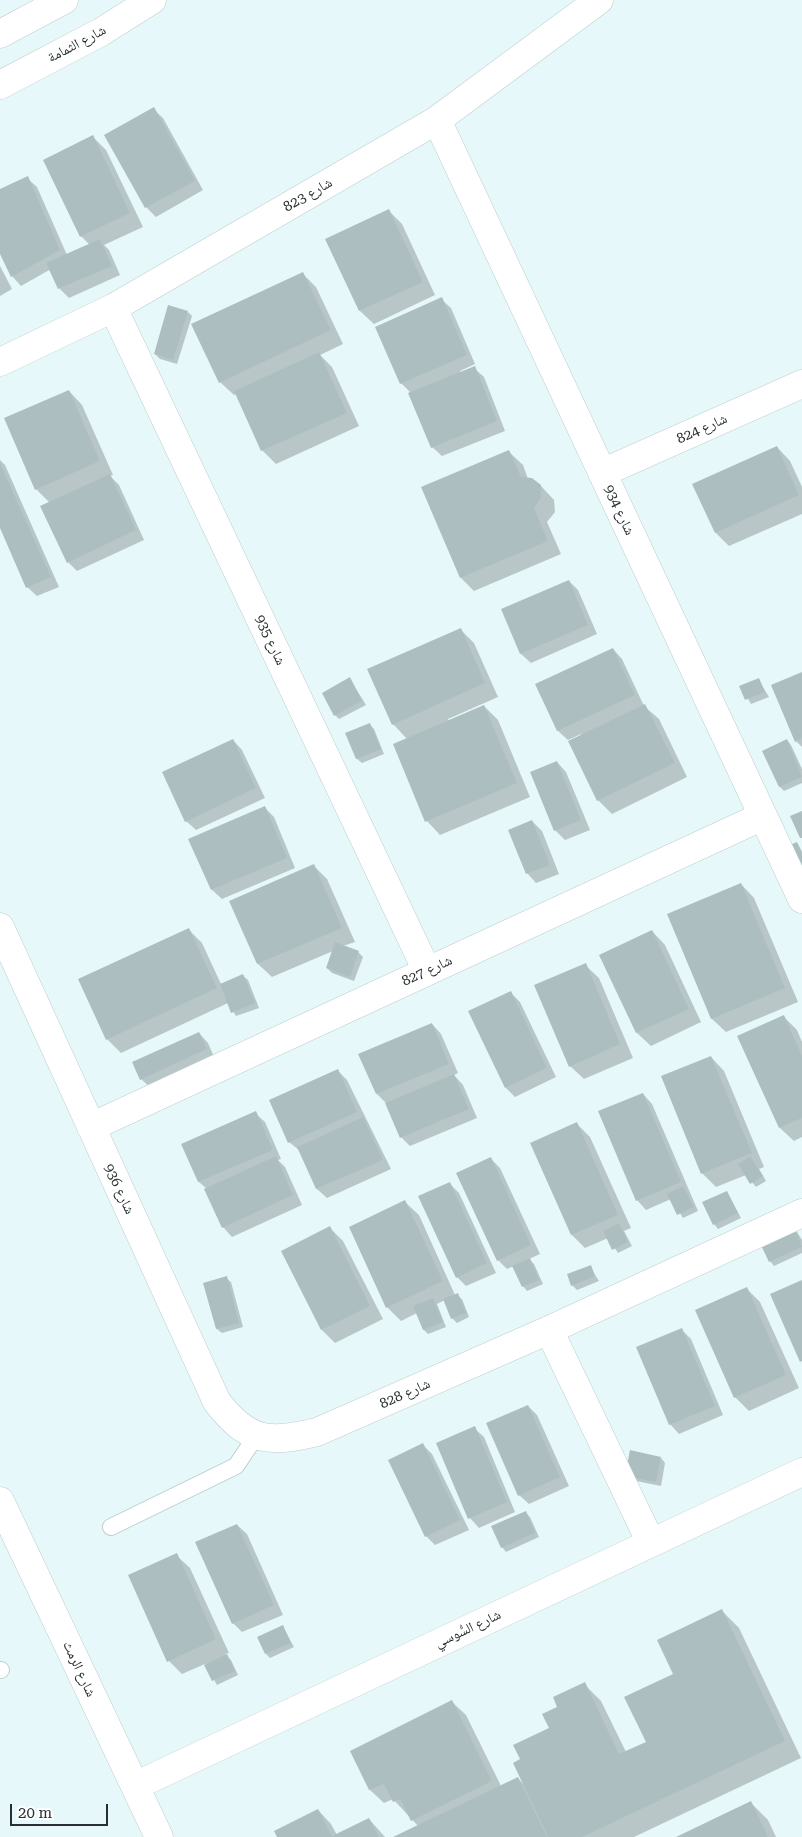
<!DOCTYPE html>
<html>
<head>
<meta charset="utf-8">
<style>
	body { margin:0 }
	#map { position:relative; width:802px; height:1837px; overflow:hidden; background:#e6f8fa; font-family:"Roboto Serif",serif }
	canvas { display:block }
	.scale { position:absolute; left:10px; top:1804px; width:98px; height:22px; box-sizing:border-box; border:2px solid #282f2f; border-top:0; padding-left:6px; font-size:15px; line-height:18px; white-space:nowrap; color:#282f2f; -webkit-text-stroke:4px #fff; paint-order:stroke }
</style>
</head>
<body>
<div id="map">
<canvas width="802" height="1837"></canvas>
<div class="scale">20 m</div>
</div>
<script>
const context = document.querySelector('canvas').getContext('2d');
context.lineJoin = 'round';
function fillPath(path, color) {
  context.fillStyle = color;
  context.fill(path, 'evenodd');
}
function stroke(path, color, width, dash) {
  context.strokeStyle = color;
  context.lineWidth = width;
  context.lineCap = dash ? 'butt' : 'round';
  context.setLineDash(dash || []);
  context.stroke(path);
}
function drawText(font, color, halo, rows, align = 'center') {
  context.font = font + ' "Roboto Serif","Noto Naskh Arabic",serif';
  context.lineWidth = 4;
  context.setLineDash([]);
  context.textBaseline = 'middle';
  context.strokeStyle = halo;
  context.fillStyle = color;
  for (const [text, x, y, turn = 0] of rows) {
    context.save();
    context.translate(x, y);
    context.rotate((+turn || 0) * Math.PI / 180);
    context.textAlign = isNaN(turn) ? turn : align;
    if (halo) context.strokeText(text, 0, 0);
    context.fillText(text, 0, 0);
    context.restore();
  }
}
const shadow = new Path2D(`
	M153,109L163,118L203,190L156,217L146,207L106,136Z
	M93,137L106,150L143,227L104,245L109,250L120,275L69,298L60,289L51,269L21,286L12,276L0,251V190L27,178L37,187L67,255L90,245L81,236Z
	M389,211L402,224L435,295L374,324L360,311L327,240Z
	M0,266L12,289L0,296Z
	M303,274L316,287L343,344L320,355L332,367L359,426L276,464L262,450L237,394L234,395L220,382Z
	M441,299L451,308L475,364L460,371L461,373L474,368L484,377L505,431L442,456L432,447L411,393L401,383Z
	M188,312L192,316L177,364L160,359L155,354Z
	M69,391L82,405L113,475L110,476L119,485L144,540L77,571L68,562L50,503L36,489Z
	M777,447L790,461L802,487V514L729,546L716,533L694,484Z
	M509,452L523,465L528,479L541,486L554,500L555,512L547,522L561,554L474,591L461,578Z
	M0,460L5,465L59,587L37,596L27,587L0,525Z
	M569,581L578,590L597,634L531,663L521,654L502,610Z
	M460,629L474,643L498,697L448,719L449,721L484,706L498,720L530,797L440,835L427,821L407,739L393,724Z
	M613,649L622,659L644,706L659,719L687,777L612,814L598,800L581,734L568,740L558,731L537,685Z
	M802,673V747L796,741Z
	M350,679L366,705L339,719L335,715Z
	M758,679L769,697L751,704L741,687Z
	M369,724L374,729L384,754L362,763L357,759L347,733Z
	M233,740L242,750L265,798L196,830L186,821Z
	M787,740L791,745L802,769V783L784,791L780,787Z
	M557,762L566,772L590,830L565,840L555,830L532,773Z
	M264,807L274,817L295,868L222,899L212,890L190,839Z
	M532,821L542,831L559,874L536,883L527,873Z
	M313,865L327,879L355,942L343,946L358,952L363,957L354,981L332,973L327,968L333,951L272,977L258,964L231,901Z
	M741,884L754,898L798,1002L726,1032L712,1019L669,914Z
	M188,929L202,943L221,984L243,976L248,980L259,1008L236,1016L228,1003L121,1053L107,1039Z
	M652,931L665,945L701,1022L651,1046L637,1033L600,955Z
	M585,965L599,978L633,1058L584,1079L570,1066Z
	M510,992L520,1002L556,1077L515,1097L506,1088Z
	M783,1016L797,1030L802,1042V1137L794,1141L780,1128L739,1036Z
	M432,1024L441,1034L458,1073L454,1075L463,1085L477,1118L410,1146L401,1137L386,1103L377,1094L360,1054Z
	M199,1033L208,1043L215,1059L151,1088L141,1079Z
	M711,1057L724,1071L764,1167L759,1169L766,1181L756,1187L746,1175L716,1187L702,1173Z
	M338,1071L347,1080L391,1169L327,1198L317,1189L300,1151L289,1142Z
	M643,1094L652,1104L698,1211L683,1218L671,1199L646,1210L637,1200Z
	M255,1113L265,1122L281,1159L278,1160L285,1167L302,1205L232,1237L223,1227L207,1189L199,1182L183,1145Z
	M577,1124L590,1137L631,1228L624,1231L632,1246L618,1253L608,1238L585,1248L572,1235L532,1144Z
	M491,1159L500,1168L540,1254L529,1259L534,1264L543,1284L527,1291L523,1286L514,1266L507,1269L498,1260Z
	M450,1184L459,1193L496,1273L466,1286L457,1277Z
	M727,1192L741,1218L718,1229L714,1224Z
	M405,1202L419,1215L455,1295L462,1299L469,1317L457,1323L452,1318L445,1300L437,1304L446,1327L428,1334L424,1330L417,1313L401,1321L387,1307Z
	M794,1227L802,1240V1253L774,1266L770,1261Z
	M330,1228L343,1241L383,1319L335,1343L322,1330L282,1252Z
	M590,1267L599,1281L577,1290L572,1285Z
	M226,1278L231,1282L243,1327L222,1333L217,1329L205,1283Z
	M747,1289L760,1302L799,1388L749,1411L735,1397Z
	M682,1330L691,1339L723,1415L679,1434L670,1424Z
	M528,1406L537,1415L569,1486L529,1504L519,1495Z
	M474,1428L484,1437L515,1512L479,1528L470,1518Z
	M423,1445L432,1454L469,1530L435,1545L426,1536Z
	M661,1458L665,1463L661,1486L631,1480Z
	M525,1512L530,1517L539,1537L506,1552L502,1547Z
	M237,1525L247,1534L283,1615L242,1632L233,1623Z
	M176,1555L190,1568L229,1653L225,1654L231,1660L238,1675L217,1685L205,1664L182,1674L169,1661Z
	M722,1611L739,1628L801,1758L634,1837H396L418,1826L393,1799L384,1803L370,1790L352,1751L452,1702L466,1715L501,1786L518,1778L525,1786L522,1760L551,1729L559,1707L584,1684L601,1701L626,1752L647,1742L675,1674Z
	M283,1627L294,1647L270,1658L266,1654Z
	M751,1803L768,1820L776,1837H678Z
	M318,1810L331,1824L337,1835L369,1819L385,1837H278Z`);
const building = new Path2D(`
	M154,107L195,181L145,208L104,135Z
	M93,135L130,213L80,237L43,160Z
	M28,176L60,250L11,277L0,254V189Z
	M389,209L423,282L359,311L325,239Z
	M100,239L112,266L58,289L46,263Z
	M303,272L331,330L219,383L191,324Z
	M442,297L467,355L400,384L375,327Z
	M168,305L188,311L173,360L154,354Z
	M319,352L347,413L261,451L234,391Z
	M475,366L497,421L431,448L408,393Z
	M69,390L100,461L35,490L4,418Z
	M777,446L799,495L715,533L692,484Z
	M509,450L521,477L532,478L541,485V498L534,508L548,541L460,578L421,487Z
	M0,463L51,577L26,588L0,528Z
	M110,474L136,530L67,563L40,506Z
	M569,580L588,625L520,654L501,609Z
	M461,628L485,683L392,725L367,669Z
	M613,648L635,695L557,731L535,684Z
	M802,672V738L795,742L771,685Z
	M350,677L362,701L334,716L322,693Z
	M759,678L765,692L745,700L739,686Z
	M645,704L675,763L597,801L568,741Z
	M484,705L517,783L425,822L393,744Z
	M370,723L381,749L356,759L345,733Z
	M233,739L256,788L185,822L162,772Z
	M787,739L802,777L779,787L762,751Z
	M557,761L581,820L554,831L530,772Z
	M265,806L287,858L211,890L188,839Z
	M802,811V838H800L790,816Z
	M532,820L550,865L526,874L508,830Z
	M797,842L802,852V867L785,847Z
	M314,864L342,928L257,964L229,901Z
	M741,883L785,988L711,1019L667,914Z
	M189,928L217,988L106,1040L78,979Z
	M652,930L689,1009L636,1033L599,955Z
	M335,942L359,951L350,977L326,968Z
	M586,963L620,1044L569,1067L534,985Z
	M243,974L255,1003L231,1013L220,984Z
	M511,991L547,1068L505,1088L468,1011Z
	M784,1015L802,1056V1118L779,1128L737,1036Z
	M432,1023L449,1064L376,1094L358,1054Z
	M199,1032L207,1049L140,1080L132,1062Z
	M711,1056L752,1153L701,1174L661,1076Z
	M338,1069L357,1112L288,1143L269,1100Z
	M454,1074L469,1109L400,1138L385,1103Z
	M643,1093L681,1182L636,1201L598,1111Z
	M256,1111L273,1150L198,1182L181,1144Z
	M363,1117L383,1160L316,1189L297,1147Z
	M577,1122L618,1215L571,1235L530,1143Z
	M276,1156L293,1195L222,1228L204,1189Z
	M750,1156L763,1176L750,1184L738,1164Z
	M491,1157L531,1245L497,1261L456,1173Z
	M450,1182L487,1263L456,1278L418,1196Z
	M683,1186L694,1207L677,1215L667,1194Z
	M727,1191L738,1213L713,1225L702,1202Z
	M405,1200L443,1281L386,1308L349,1227Z
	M619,1223L628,1242L612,1250L603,1231Z
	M330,1226L370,1306L321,1330L281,1251Z
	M794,1226L802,1247L769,1262L759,1241Z
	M530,1258L539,1280L522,1287L512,1266Z
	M591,1265L595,1276L571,1286L567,1274Z
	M227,1276L239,1323L216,1329L203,1283Z
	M802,1280V1361L800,1362L770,1294Z
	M747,1287L786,1375L734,1398L695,1310Z
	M458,1293L466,1313L451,1319L443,1299Z
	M433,1298L443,1322L423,1330L413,1306Z
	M682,1328L715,1406L669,1425L636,1347Z
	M528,1405L560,1477L518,1496L486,1423Z
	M475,1426L507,1502L468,1519L436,1443Z
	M423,1443L460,1520L425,1537L388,1460Z
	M630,1450L661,1457L656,1482L625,1476Z
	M526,1511L535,1533L501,1548L491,1526Z
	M237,1524L274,1605L232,1624L195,1542Z
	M177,1553L216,1639L167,1662L128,1575Z
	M722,1609L785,1741L582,1837H548L513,1763L520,1759L513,1745L549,1728L542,1714L557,1707L553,1697L585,1682L619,1754L646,1742L624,1697L673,1674L657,1640Z
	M283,1625L291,1643L265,1654L257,1637Z
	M227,1654L235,1671L212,1681L204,1665Z
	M452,1700L492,1781L411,1821L400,1799L393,1802L384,1784L369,1790L350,1751Z
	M518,1777L547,1837H393Z
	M751,1801L768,1837H676Z
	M318,1809L332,1836L369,1818L379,1837H277L274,1831Z`);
const service = new Path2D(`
	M111,1527L236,1466L256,1436
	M0,1670H1`);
const minor = new Path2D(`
	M437,120L802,899
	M113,308L427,971
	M0,362L113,308L437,120L599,0
	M602,473L802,384
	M0,927L217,1402C249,1443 269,1443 317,1432L549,1330L802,1213
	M91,1127L763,816
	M549,1330L651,1543
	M0,1501L159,1837
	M135,1786L802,1472`);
const tertiary = new Path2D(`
	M0,34L64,0
	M0,85L101,32L152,0`);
const streetNames = [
	["شارع الثمامة",77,44,-28],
	["شارع 823",308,195,-30],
	["شارع 824",702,429,-24],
	["شارع 934",619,510,65],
	["شارع 935",270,640,65],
	["شارع 827",427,971,-25],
	["شارع 936",119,1189,65],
	["شارع 828",405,1394,-24],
	["شارع السُّوسي",468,1629,-25],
	["شارع الرمث",79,1669,65]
];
fillPath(shadow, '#0003');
fillPath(building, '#adbec0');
stroke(service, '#bcced0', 18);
stroke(minor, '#bcced0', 29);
stroke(tertiary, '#bcced0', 29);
stroke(service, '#fff', 16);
stroke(minor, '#fff', 28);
stroke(tertiary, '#fff', 28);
drawText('14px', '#282f2f', '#fff', streetNames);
</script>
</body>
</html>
